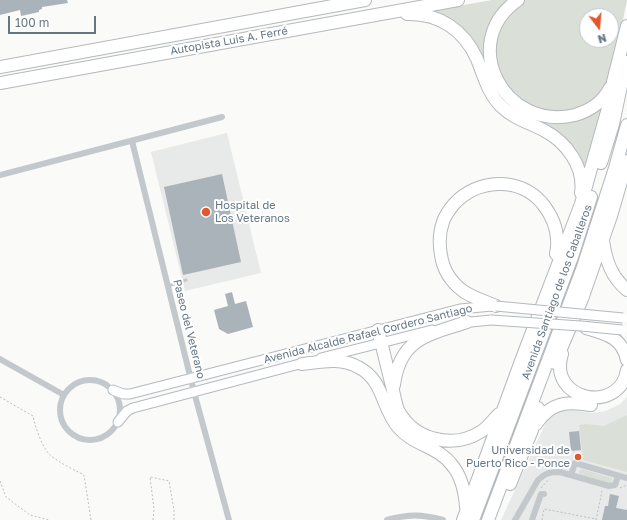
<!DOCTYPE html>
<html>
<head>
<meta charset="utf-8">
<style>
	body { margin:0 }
	#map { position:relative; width:627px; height:520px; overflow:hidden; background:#fafaf8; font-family:"Golos Text",sans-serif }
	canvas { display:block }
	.north { position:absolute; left:579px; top:8px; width:40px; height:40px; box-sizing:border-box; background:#fff; border:1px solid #c1c8cd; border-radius:50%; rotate:164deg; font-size:11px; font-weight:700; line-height:16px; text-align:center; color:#657683 }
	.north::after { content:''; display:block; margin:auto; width:14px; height:18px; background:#e4572e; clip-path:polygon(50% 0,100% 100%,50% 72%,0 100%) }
	.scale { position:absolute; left:8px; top:16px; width:88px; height:18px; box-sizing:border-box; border:2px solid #657683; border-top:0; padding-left:5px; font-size:12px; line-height:14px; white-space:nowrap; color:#657683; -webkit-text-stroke:3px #fff; paint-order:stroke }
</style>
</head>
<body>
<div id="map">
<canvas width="627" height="520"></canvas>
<div class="north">N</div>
<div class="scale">100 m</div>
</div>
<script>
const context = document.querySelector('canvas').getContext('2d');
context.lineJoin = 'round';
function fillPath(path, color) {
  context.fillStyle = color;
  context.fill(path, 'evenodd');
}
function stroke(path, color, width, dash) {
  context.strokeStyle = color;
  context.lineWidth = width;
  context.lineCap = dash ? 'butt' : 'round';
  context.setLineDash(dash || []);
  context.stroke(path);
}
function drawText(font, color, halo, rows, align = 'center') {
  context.font = font + ' "Golos Text",sans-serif';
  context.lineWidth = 4;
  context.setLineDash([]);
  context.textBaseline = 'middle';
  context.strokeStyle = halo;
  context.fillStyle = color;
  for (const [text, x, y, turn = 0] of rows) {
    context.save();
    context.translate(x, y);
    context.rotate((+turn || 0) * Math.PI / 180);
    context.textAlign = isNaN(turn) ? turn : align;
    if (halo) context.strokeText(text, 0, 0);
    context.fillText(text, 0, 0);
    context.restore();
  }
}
const built = new Path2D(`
	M227,133L261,273L185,291L151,152Z
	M627,397V520H501L547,420L560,411L574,410L592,413L606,411L620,404Z`);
const green = new Path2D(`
	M492,0H512L510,2L488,66L530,116L604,106L587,172L541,126L499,100L478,54L425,12Z
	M522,0H627L611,80L592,103L560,115L517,101L494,64L498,28ZM587,16H611V40H587Z
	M627,415V472L583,460L579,425L586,424L604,426Z
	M582,469L608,477L612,478V481L611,483H609L579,474V471Z`);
const building = new Path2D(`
	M0,0H67L68,3L42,7V9L39,10V12L21,16L20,10L0,15Z
	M222,174L241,262L183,275L164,187Z
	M232,292L235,304L246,301L253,327L228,334L219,329L214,310L228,306L225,294Z
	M579,431L581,450L571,451L569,432Z
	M610,494L619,496L616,508L627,510V520H602L605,506H608Z`);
const path = new Path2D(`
	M0,397L33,416C35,426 42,447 49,454C59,463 73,469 84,475L91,520
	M0,481L6,497L30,515L49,520
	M541,488L548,480
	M620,488L627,485
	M153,520L154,509L150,477L169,481L174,510V520
	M542,520L544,509L596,519
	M596,520L602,491`);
const lane = new Path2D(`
	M168,286L186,280`);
const street = new Path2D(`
	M132,141L194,392L229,520
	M0,175L222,117
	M0,359L64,395
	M60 410a30 30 0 1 1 60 0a30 30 0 1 1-60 0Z
	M571,475L575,463L627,478
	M387,520C408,514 422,514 443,520
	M515,520L538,480C545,473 550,472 560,472L609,486L615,485L618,476
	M532,520L541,494H544`);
const secondary = new Path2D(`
	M461,323L491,320
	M321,358L432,330
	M113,390L123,394H130L460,309L492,306
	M118,422L127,411L133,408L307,362`);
const highway = new Path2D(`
	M518,0C457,42 504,132 575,115C589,111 603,102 610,88
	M407,14C439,13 464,30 477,59C484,76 488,94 502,107C514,119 531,123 545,131C566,142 585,167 581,193
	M0,67L365,0
	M0,83L458,0
	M601,163L613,124L626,62
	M603,241C606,260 611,277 627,290
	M496,306C485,301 473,298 463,291C451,282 443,269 441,255C439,244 439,233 443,222C445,215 450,209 454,204C477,179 519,176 542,203C555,219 560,235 556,254
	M586,328C606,334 622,337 627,360
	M378,330C383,349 387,367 392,386C394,394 395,402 398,410C414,440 453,450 482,431C488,427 493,420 499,414
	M562,354C547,401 620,415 627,370
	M555,363L582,299L611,216L627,161
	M302,364C321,362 340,357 358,367C384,380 381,407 398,427C414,446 438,446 452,465C462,477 465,492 466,507
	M394,385C400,338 428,335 467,322
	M536,424C551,402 567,401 591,405
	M510,484L532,430L538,408
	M463,520L521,361L581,204L612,94L613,82L627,26
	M473,520L572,257L591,197
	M488,520L583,267L615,168L627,125`);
const secondaryBridge = new Path2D(`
	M496,306L623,318
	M491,320L581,326L622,330`);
const markers = [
	[206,212,5,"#e4572e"],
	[578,457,4,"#e4572e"]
];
const streetNames = [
	["Autopista Luis A. Ferré",229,41,-10],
	["Avenida Santiago de los Caballeros",557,292,-70],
	["Paseo del Veterano",189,329,76],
	["Avenida Alcalde Rafael Cordero Santiago",368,334,-14]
];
const poiNames = [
	["Hospital de",215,206],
	["Los Veteranos",215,219],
	["Universidad de",570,451,"right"],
	["Puerto Rico - Ponce",570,464,"right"]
];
fillPath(built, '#e8e9e9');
fillPath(green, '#dadfd7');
fillPath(building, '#aab3b9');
stroke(secondary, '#b3babf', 11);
stroke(highway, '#b4b9bd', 14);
stroke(path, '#bbbfc2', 1, [2, 2]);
stroke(lane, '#c3c8cc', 3);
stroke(street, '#c3c8cc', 6);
stroke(secondary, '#fff', 9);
stroke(highway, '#fff', 12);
stroke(secondaryBridge, '#b3babf', 11, []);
stroke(secondaryBridge, '#fff', 9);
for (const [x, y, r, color] of markers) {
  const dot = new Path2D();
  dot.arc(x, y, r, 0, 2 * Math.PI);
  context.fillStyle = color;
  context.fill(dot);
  stroke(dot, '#fff', 1.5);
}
drawText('11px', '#657683', '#fff', streetNames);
drawText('11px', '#657683', '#fff', poiNames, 'left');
</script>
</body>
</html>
